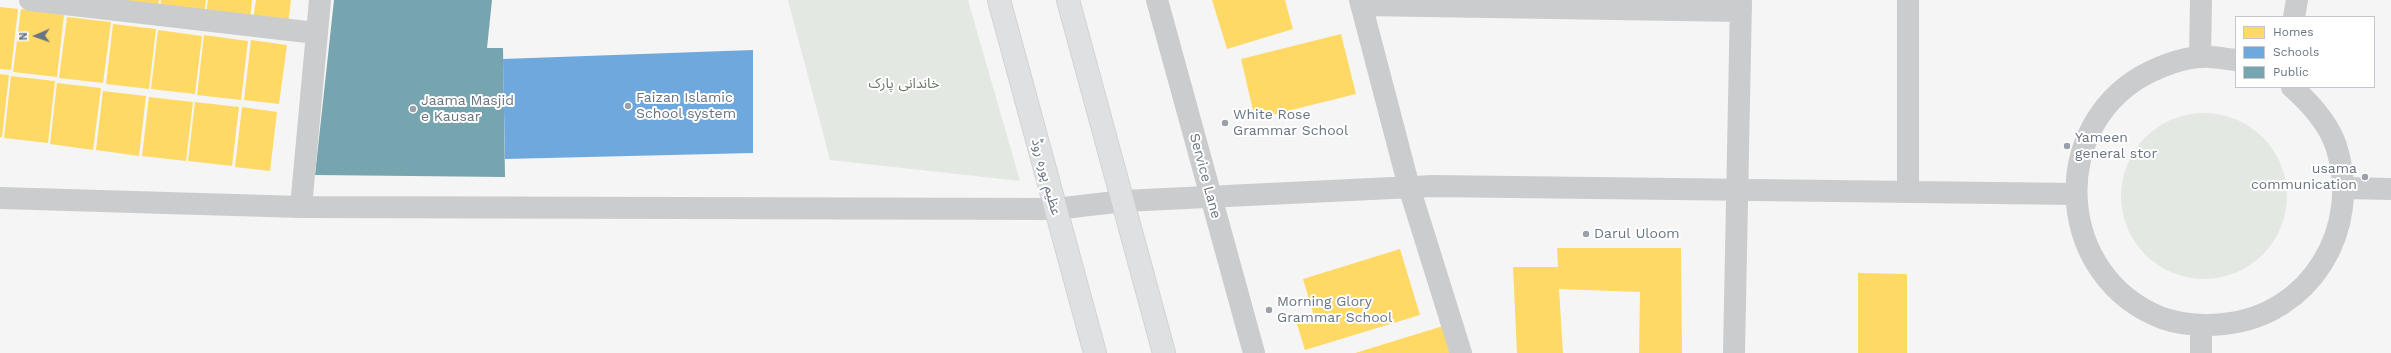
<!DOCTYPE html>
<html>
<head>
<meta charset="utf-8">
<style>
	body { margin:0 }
	#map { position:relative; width:2391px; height:353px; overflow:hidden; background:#f5f5f5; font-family:"Work Sans",sans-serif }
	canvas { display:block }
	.legend { position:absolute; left:2235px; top:16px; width:140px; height:72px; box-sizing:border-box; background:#fff; border:1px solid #c3c7cd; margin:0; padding:5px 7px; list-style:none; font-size:12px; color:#687481 }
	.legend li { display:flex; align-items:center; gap:8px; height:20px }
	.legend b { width:20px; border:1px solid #c3c7cd }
	.north { position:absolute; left:16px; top:16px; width:40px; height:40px; -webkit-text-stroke:3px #fff; paint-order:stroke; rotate:268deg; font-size:11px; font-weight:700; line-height:16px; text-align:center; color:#687481 }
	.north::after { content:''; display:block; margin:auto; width:14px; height:18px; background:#687481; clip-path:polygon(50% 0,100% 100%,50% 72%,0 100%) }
</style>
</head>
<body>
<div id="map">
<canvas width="2391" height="353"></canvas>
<ul class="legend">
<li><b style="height:11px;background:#ffd966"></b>Homes</li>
<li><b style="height:11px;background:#6fa8dc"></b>Schools</li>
<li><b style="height:11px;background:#76a5af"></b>Public</li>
</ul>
<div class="north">N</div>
</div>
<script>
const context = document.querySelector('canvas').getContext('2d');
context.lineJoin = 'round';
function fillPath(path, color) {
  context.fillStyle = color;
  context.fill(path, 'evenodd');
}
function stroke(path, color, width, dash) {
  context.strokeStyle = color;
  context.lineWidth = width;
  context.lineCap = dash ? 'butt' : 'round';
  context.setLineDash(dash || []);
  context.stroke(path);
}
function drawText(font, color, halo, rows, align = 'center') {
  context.font = font + ' "Work Sans","Noto Sans Arabic",sans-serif';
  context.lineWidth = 4;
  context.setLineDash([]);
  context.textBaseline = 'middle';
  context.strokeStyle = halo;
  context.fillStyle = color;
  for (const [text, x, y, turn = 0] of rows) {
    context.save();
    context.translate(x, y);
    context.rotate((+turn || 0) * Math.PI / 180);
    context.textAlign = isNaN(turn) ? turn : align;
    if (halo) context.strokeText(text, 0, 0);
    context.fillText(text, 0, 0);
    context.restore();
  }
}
const green = new Path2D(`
	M788,0H968L1020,181L830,160Z
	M2121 196a83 83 0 1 1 166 0a83 83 0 1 1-166 0Z`);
const homes = new Path2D(`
	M115,0H159L158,9Z
	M161,0H206L204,15L160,9Z
	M208,0H252L250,20L206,14Z
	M256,0H291L288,24L253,20Z
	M1212,0H1285L1293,29L1227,49Z
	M0,7L18,9L11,70L0,69Z
	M21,9L64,15L57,77L13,72Z
	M67,17L111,22L103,83L59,78Z
	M113,24L156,29L149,89L106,84Z
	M158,30L202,36L195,94L151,89Z
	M1341,34L1356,94L1255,119L1241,59Z
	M204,35L248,41L241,100L197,95Z
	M251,40L287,45L279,104L244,100Z
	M0,74L9,75L2,137H0Z
	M11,76L55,81L48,143L4,138Z
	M57,83L101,88L93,150L50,144Z
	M103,91L146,96L139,156L96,150Z
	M149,97L193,102L186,161L142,156Z
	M195,102L239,107L232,166L188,161Z
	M242,107L277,112L270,171L235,167Z
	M1557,248H1681L1682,353H1639L1640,292L1559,289L1563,353H1517L1513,267H1558Z
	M1400,249L1420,315L1305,350L1296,321L1314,316L1303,279Z
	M1858,273L1907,274V353H1858Z
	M1443,326L1452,353H1355Z`);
const schools = new Path2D(`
	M753,50V153L505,159L503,59Z`);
const public = new Path2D(`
	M334,0H492L487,48H503L505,177L315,175Z`);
const minor = new Path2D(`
	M30,0L316,33
	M1157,0L1254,353
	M1360,0L1409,187L1461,353
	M1362,5L1741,11
	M2294,17L2297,0
	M2200,57L2201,0
	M2236,60C2225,59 2212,56 2201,57C2180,58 2159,67 2142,76C2046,132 2058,278 2162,318C2182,325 2203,326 2224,324C2310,316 2363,228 2336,146C2328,122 2310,103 2292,87
	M2344,188L2391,189
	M1908,192V0
	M0,198L301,207L1055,209L1124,201L1433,186L2075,194
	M301,207L320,0
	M1734,353L1741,0
	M2201,353V326`);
const major = new Path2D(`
	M999,0L1095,353
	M1068,0L1164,353`);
const markers = [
	[628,106,4,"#99a1aa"],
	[413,109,4,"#99a1aa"],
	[1225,123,4,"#99a1aa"],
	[2067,146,4,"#99a1aa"],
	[2365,177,4,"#99a1aa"],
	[1586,234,4,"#99a1aa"],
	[1269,310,4,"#99a1aa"]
];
const parkNames = [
	["خاندانی پارک",904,84]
];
const poiNames = [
	["Faizan Islamic",636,98],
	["School system",636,114],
	["Jaama Masjid",421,101],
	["e Kausar",421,117],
	["White Rose",1233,115],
	["Grammar School",1233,131],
	["Yameen",2075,138],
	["general stor",2075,154],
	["usama",2357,169,"right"],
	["communication",2357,185,"right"],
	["Darul Uloom",1594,234],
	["Morning Glory",1277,302],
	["Grammar School",1277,318]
];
const streetNames = [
	["Service Lane",1205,176,75],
	["عظیم پورہ روڈ",1046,177,75]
];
fillPath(green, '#e4e8e3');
fillPath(homes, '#ffd966');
fillPath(schools, '#6fa8dc');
fillPath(public, '#76a5af');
stroke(major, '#d2d3d4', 24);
stroke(minor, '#cbcccd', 22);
stroke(major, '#dfe0e1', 22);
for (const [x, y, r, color] of markers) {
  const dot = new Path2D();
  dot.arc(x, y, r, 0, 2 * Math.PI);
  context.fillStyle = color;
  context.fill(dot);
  stroke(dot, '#fff', 1.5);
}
drawText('14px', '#697967', '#fff', parkNames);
drawText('14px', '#687481', '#fff', poiNames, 'left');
drawText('14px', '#687481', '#fff', streetNames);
</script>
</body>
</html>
